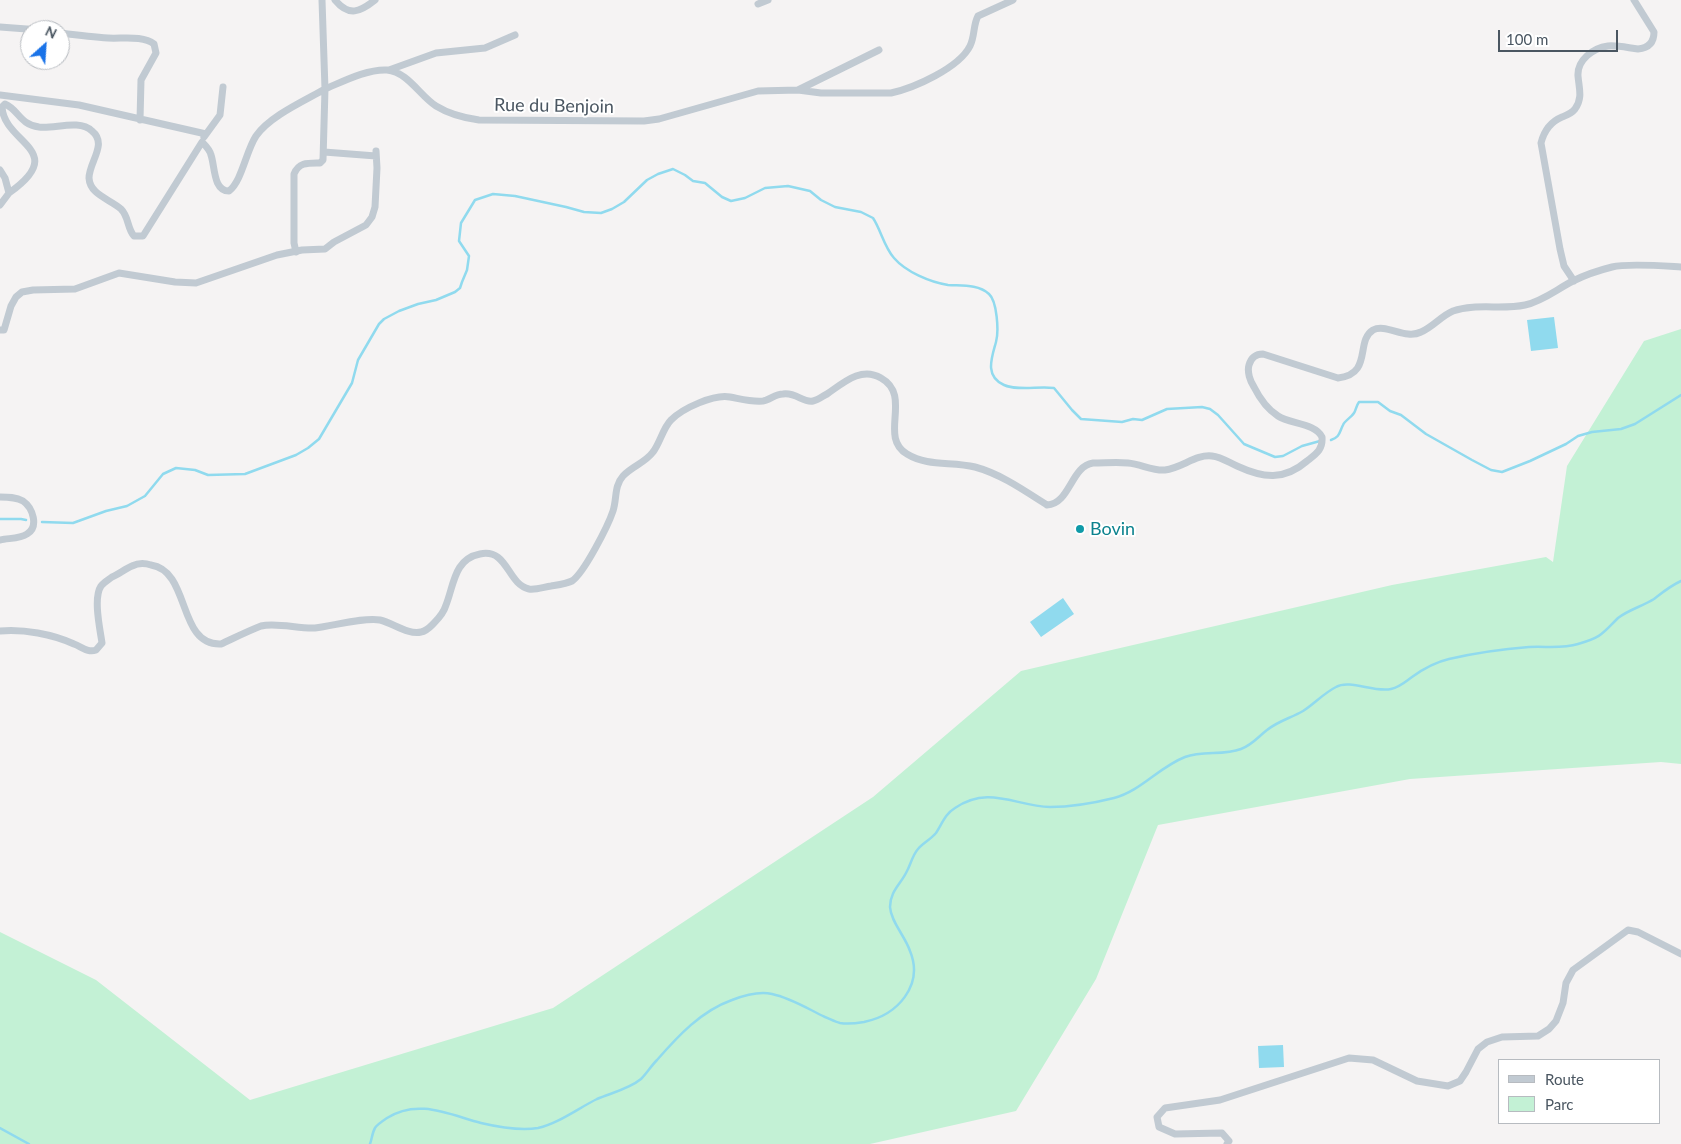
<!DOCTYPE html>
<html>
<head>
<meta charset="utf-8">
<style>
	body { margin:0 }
	#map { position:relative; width:1681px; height:1144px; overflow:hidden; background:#f5f3f3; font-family:Lato,sans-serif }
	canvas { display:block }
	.legend { position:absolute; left:1498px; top:1059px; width:162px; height:65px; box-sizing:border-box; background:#fff; border:1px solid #b7bbc0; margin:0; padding:6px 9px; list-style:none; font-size:15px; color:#4a5661 }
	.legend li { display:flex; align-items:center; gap:10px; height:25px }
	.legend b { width:25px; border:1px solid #b7bbc0 }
	.north { position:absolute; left:20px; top:20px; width:50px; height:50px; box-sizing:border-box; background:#fff; border:1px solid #b7bbc0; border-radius:50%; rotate:26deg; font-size:14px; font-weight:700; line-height:20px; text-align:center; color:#4a5661 }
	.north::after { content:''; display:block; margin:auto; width:18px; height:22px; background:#1a73e8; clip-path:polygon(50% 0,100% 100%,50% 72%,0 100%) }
	.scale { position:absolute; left:1498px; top:30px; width:120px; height:22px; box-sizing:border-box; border:2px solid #4a5661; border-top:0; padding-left:6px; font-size:15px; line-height:18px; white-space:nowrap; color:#4a5661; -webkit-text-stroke:4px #fff; paint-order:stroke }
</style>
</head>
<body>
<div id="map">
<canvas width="1681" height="1144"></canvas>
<ul class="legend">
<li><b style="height:6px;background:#c1cad2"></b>Route</li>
<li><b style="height:14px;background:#c3f1d5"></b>Parc</li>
</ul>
<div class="north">N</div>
<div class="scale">100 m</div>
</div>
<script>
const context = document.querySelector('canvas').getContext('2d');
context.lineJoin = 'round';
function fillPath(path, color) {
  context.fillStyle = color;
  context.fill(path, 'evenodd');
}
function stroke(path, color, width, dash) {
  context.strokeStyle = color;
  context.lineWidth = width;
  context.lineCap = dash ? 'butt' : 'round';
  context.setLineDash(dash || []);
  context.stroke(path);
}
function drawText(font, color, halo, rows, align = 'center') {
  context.font = font + ' Lato,sans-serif';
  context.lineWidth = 4;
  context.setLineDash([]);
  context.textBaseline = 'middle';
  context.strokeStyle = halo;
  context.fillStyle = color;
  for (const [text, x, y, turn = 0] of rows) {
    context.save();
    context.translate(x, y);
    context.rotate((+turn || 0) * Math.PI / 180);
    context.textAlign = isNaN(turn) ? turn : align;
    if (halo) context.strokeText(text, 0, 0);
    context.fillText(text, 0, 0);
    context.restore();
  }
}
const green = new Path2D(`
	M1681,329V764L1661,762L1410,779L1158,825L1096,979L1016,1111L870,1144H0V932L96,980L250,1100L553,1008L873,797L1021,671L1392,585L1546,557L1553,562L1567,466L1644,341Z`);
const water = new Path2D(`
	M1554,317L1558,348L1531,351L1527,320Z
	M1063,598L1074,614L1041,637L1030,622Z
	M1283,1045L1284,1067L1259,1068L1258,1046Z`);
const stream = new Path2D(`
	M1331,440C1340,437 1339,433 1343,425C1345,420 1351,418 1354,413C1356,410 1356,406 1359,402H1378L1390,411L1401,415L1426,434L1472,460L1491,470L1502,472L1530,461L1566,444L1578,436L1592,432L1621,429L1635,424L1681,395
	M0,519H21L26,520
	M42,522L73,523L106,511L127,506L145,496L163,474L176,468L195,470L208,475L245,474L296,455L308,448L319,439L352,383L358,360L379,324L384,319L399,311L418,304L436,300L455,292L460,288L462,282L467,270L469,256L459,241L461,223L475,200L493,194L515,196L566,207L584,212L601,213L612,209L624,202L647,180L658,174L673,169L685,175L693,181L705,183L722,197L731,201L745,198L765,188L788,186L810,191L821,200L835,207L861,212L873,218C881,230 884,247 894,258C906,272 930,282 948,285C961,286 978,284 989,294C997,301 999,331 996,342C992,357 984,376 1004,385C1018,391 1038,386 1054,388L1072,410L1081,419L1122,422L1133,419L1142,420L1167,409L1202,407L1210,409L1218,415L1244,444L1275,457L1283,456L1302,446L1320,441
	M0,1128L29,1144
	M370,1144C372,1139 372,1133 375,1128C376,1126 384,1120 387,1118C418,1098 450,1115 481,1123C498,1127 520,1131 538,1128C559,1123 577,1109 597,1099C611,1093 629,1089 641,1079C647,1073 651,1066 657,1060C678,1036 701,1011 732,1000C745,995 759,991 772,994C791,998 808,1009 825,1017C830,1019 835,1022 840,1023C846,1024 858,1023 864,1022C898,1015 924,985 910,951C905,936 891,922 890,907C890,891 901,884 907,871C911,864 912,856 918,849C923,843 930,840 936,833C942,824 945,814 955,808C989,785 1015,806 1050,807C1070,807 1094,803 1114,798C1141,791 1159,767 1185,757C1203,750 1223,756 1241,749C1252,745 1258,737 1267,730C1278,721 1291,718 1303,711C1314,704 1324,693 1336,687C1350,679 1374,693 1391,689C1400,687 1405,682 1412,677C1423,669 1436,662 1449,659C1475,653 1503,649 1529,647C1546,646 1562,649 1578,644C1602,637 1602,634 1618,618C1628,610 1643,606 1654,599C1663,592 1670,586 1681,581`);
const street = new Path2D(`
	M335,0C349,17 360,12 375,0
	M758,4L768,0
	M0,27L40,30
	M60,33C76,35 92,37 108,38C121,39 143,35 154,44L156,53L141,80L140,120
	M389,70L436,53L485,48L515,35
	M798,90L879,50
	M0,95L79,105L206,134
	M204,137L220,115L223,87
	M324,152L376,156
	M0,170L5,178L9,193C70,150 4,144 2,107L5,104C19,110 19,124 39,127C55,129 79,119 92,131C108,144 89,162 89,178C90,195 110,199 121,209C129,217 127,228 134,236H143L202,142C206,146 210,150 211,155C215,166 213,191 229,191C242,181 246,151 256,136C270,116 304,101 325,89L322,0
	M0,205L9,193
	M296,252L294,243V174C299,162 308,163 320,163L323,160L325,89C344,81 367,69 387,70C408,72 420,96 436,106C449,114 464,118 479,120L644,121L659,119L758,91L798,90L821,93H891C914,88 959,68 970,46C975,36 973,25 978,16L1013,0
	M1574,281L1564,266L1560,249L1541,143C1544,131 1550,122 1562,117C1567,115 1571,114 1575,109C1583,98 1579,88 1578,76C1577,60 1593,48 1608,46C1617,45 1629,48 1638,49C1649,48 1654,42 1654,32L1634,0
	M0,330H4L11,306L16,297L22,292L33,290L75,289L119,273L175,282L196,283L277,255L302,250L325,249L334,242L366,225L372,217L375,207L377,168L376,151
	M0,497C8,497 16,497 23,501C33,508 39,527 27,534C20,539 8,538 0,540
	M0,631C24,629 52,634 74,644C82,647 88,653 96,650L102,643C100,629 93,598 101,586C104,582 108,580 112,577C119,574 125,569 132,566C138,563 145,563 151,565C191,571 177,646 221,644C234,638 248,631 261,626C276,622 299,629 315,628C333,626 364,617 380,620C393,623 408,635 421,632C427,631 430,627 434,623C439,618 444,612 446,605C454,585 454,559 480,554C508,548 507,584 529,589C536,590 544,587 551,586C557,585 566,584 572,581C584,573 608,526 613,511C617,499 614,486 623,476C632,466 645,463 653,452C660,443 663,428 671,420C683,408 714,394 730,397C741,399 751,402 763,401C770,400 775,394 783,394C796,392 803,403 813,401C818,400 823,396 827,394C843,383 861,366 881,378C913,396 878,437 907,454C928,467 952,461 975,467C1001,474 1025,491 1047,505C1070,504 1071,466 1093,463C1105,463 1117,462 1128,463C1141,464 1152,471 1165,470C1182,468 1196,454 1212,456C1221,457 1228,462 1237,466C1263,478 1284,481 1307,461C1316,454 1323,450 1322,437C1315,423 1290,424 1278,416C1267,409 1260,399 1254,387C1250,381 1247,372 1249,365C1251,358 1255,354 1263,354L1338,378C1373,374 1355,341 1373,330C1386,323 1405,340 1421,332C1433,327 1441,316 1453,311C1476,303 1502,310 1525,305C1543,301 1557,289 1573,281C1585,275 1600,270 1612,267C1628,263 1664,266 1681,267
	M1227,1144L1229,1141L1222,1133L1175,1134L1159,1127L1157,1117L1165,1108L1220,1100L1349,1058L1373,1060L1417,1081L1448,1086L1460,1081L1466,1072L1478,1049L1487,1042L1502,1037L1538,1036L1549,1029L1556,1021L1563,1003L1566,983L1573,970L1628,930L1638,932L1681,954`);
const markers = [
	[1080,529,5,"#0f9aa8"]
];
const streetNames = [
	["Rue du Benjoin",554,106,1]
];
const cultureNames = [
	["Bovin",1090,529]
];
fillPath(green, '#c3f1d5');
fillPath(water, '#90daee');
stroke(stream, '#90daee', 2.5);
stroke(street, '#c1cad2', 7);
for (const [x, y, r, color] of markers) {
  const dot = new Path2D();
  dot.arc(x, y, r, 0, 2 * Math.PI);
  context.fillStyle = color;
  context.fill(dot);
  stroke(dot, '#fff', 2);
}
drawText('18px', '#4a5661', '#fff', streetNames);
drawText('18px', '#0d838f', '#fff', cultureNames, 'left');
</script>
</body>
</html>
